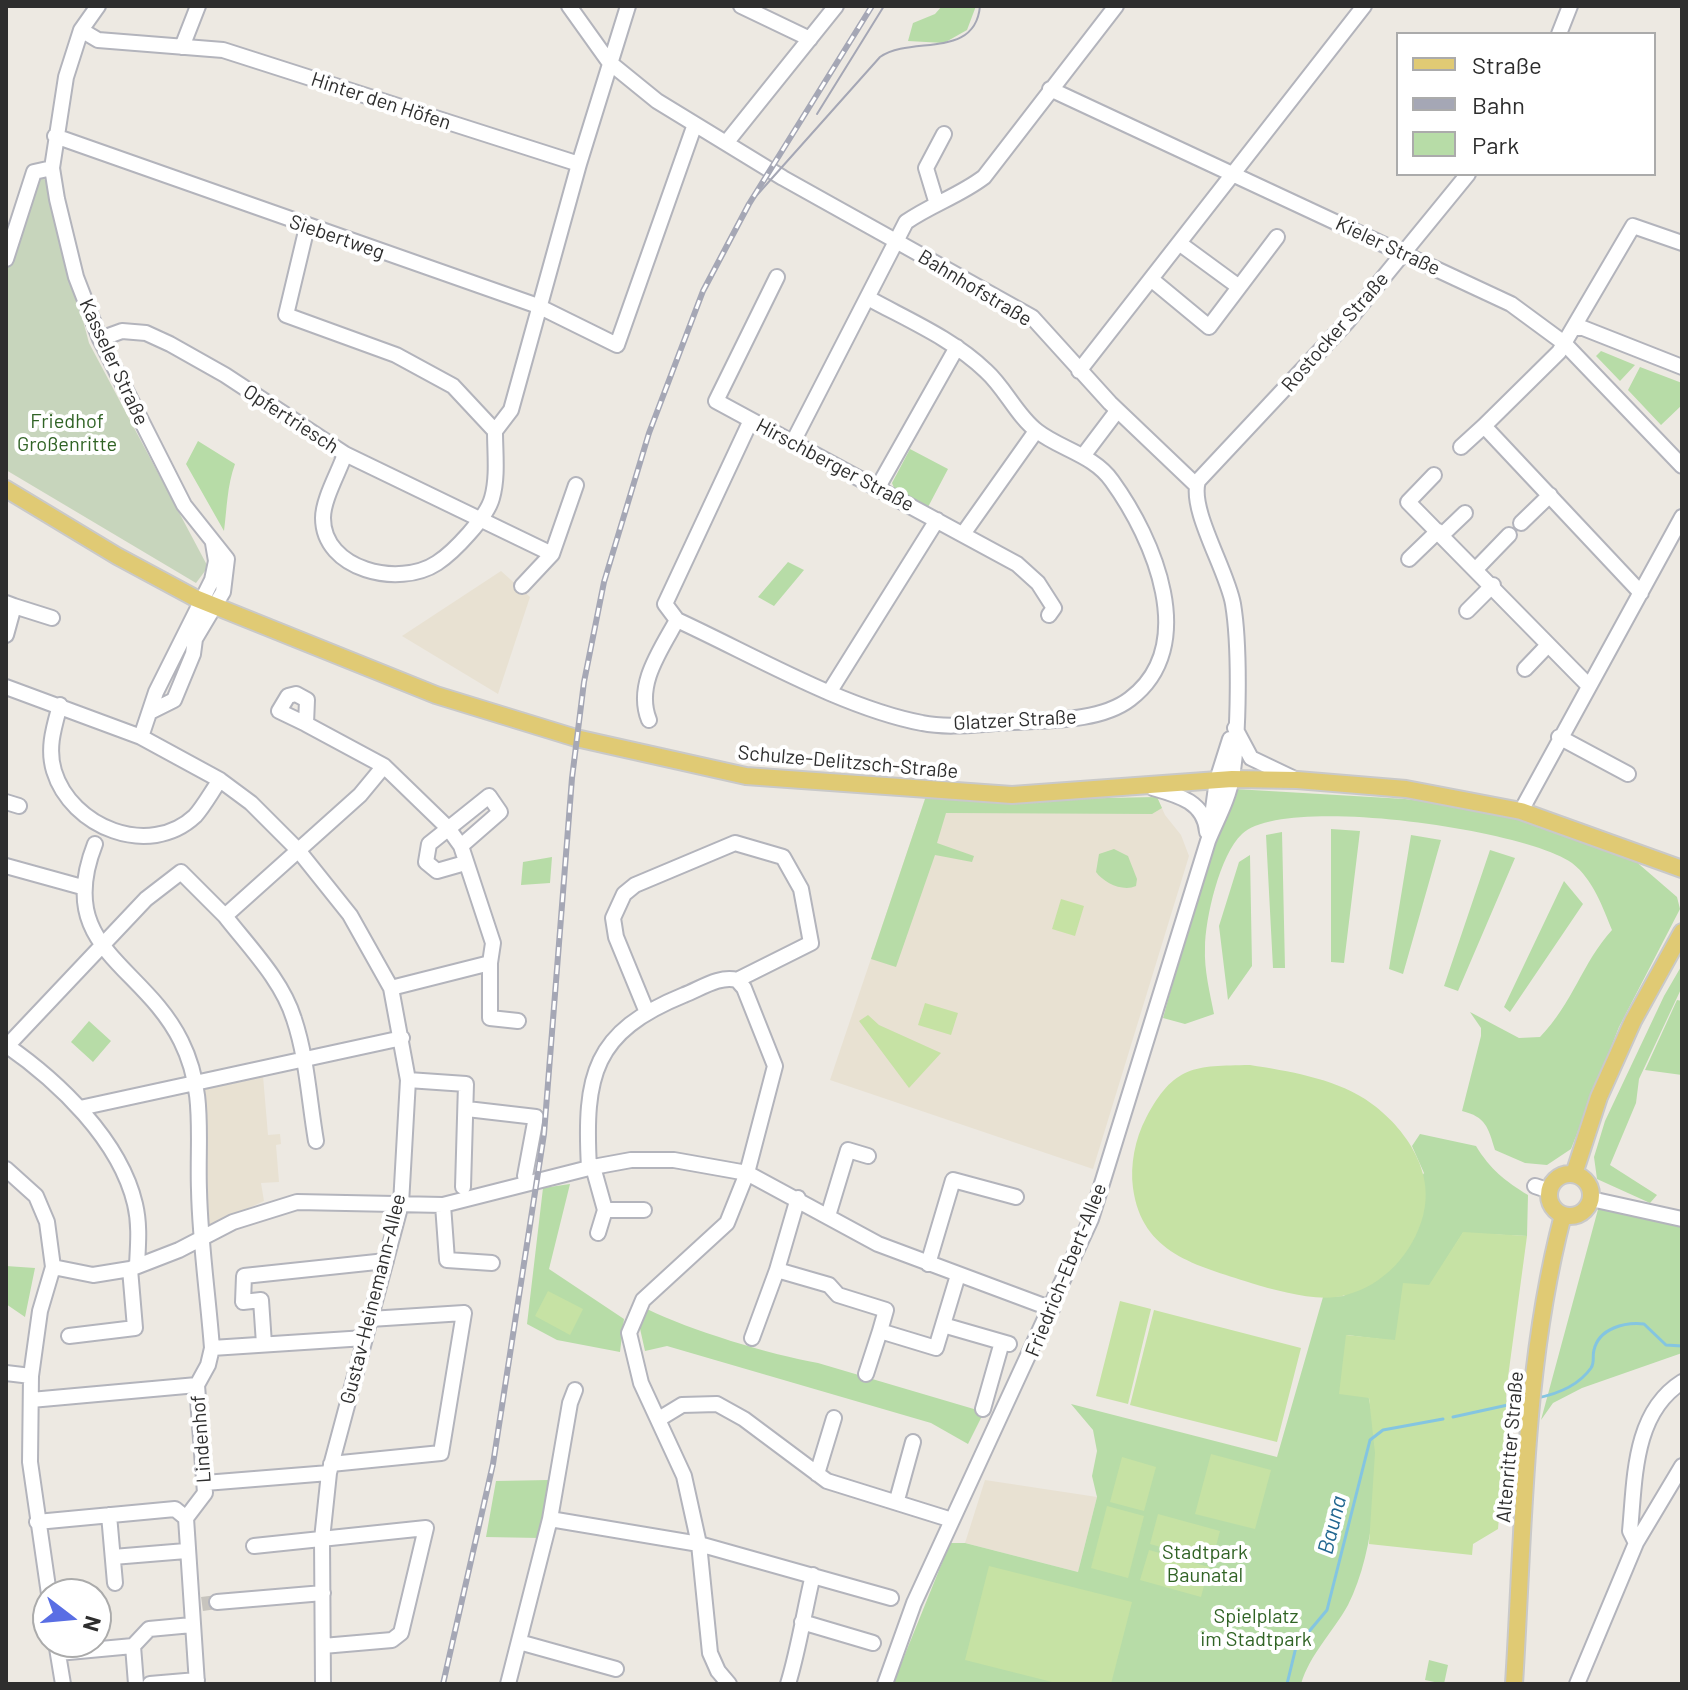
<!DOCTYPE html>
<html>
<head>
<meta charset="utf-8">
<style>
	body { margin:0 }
	#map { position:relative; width:1688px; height:1690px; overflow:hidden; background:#ede9e2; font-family:Barlow,sans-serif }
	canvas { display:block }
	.frame { position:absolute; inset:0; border:8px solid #2e2e2e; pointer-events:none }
	.legend { position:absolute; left:1396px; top:32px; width:260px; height:144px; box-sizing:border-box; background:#fff; border:2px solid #ababab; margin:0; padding:10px 14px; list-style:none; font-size:24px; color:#2e2e2e }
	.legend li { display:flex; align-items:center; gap:16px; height:40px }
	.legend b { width:40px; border:2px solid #ababab }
	.north { position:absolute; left:32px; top:1578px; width:80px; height:80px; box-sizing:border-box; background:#fff; border:2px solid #ababab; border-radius:50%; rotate:106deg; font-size:22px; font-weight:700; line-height:32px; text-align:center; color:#2e2e2e }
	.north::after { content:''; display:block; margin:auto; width:28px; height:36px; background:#596ee4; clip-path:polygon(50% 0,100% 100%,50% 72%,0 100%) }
</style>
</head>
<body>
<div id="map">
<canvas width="1688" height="1690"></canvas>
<div class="frame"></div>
<ul class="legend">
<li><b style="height:10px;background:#e0ca74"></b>Straße</li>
<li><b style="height:10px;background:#a5a7b5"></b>Bahn</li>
<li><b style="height:22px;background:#b7dca7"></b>Park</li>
</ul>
<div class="north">N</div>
</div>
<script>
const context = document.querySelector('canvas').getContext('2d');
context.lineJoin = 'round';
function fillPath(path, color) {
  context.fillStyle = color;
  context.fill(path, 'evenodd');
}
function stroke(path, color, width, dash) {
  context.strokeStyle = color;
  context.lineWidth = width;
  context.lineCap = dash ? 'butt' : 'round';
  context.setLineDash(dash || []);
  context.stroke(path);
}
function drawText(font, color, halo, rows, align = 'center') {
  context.font = font + ' Barlow,sans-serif';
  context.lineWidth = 8;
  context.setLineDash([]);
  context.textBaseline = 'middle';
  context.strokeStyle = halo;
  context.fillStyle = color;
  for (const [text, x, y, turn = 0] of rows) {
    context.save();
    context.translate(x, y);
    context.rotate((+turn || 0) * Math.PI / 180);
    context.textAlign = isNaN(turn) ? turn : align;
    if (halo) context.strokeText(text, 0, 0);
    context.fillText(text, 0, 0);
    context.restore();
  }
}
const education = new Path2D(`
	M501,571L530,597L498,694L402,636Z
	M926,796L1010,800L1157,797L1165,815L1181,835L1189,856L1093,1169L830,1080Z
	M263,1076L268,1135L280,1134L281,1144L276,1145L279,1182L261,1183L264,1201L206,1228L205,1084Z
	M985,1480L1097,1497L1078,1572L965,1543Z`);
const green = new Path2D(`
	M942,6H976L967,30L944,43L908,41L913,23L935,14Z
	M1601,351L1635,365L1620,381L1596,356Z
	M1640,367L1682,383V405L1661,425L1628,390Z
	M198,441L235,464C227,486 227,508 224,531L186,464Z
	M910,449L948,469L928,507L895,490L892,483Z
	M788,562L804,570L774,606L758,597Z
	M1235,789L1405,799L1497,811L1633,859L1677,897L1680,909L1619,1027L1571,1149L1547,1165L1525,1163L1495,1150C1488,1127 1486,1117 1462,1111L1481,1036V1028L1470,1012L1519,1038L1540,1037C1573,1003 1582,963 1612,930C1603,908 1593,879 1572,863C1526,830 1285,794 1242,834C1220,854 1205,919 1205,948C1204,970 1210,993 1214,1014L1185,1024L1163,1018L1208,855Z
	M926,796L1010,800L1157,797L1162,808L1152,814L946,813L937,843L974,856L972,862L935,855L896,967L871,959Z
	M1331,829L1360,831L1344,963L1331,962Z
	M1282,832L1285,968H1273L1266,835Z
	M1411,835L1441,840L1403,974L1389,969Z
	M1114,849L1128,856L1137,879L1136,886C1123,892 1104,883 1096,872L1099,854Z
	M1490,850L1515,858L1458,991L1444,986Z
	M1250,855L1252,966L1228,1000L1219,926L1239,862Z
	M552,857L550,883L521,885L523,862Z
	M1564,881L1583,904L1510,1012L1504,1007Z
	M1682,965V987L1639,1079L1636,1103L1610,1165L1657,1195L1650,1203L1597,1179L1594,1157L1605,1121L1664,996Z
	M1677,1000L1682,1001V1075L1645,1070Z
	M89,1021L111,1041L93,1062L71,1042Z
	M1420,1134L1476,1146C1490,1169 1505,1181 1528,1195L1527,1236L1463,1233L1395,1341L1347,1335C1354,1356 1365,1377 1369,1399C1382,1458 1376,1551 1348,1605C1333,1632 1310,1654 1301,1684H893L950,1543H965L1078,1572L1097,1497L1092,1476L1097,1451L1093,1430L1071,1404L1277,1457L1323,1297L1344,1296L1424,1173L1412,1146Z
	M570,1184L549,1269L624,1319L620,1352L557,1340L527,1324L543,1188Z
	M1600,1202L1682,1219V1353L1582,1388L1553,1403L1541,1420Z
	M6,1266L35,1268L25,1317L6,1304Z
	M647,1309C689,1330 772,1355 818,1363L984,1412L968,1444L931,1423L667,1346L645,1351L639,1324Z
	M549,1480L540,1538L486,1537L496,1481Z
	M1429,1660L1448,1665L1444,1684L1425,1680Z`);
const cemetery = new Path2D(`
	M37,176L46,180L89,343L208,567L196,583L6,470V271Z`);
const pitch = new Path2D(`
	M1061,899L1084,906L1075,936L1052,929Z
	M925,1003L958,1013L951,1035L918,1025Z
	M868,1015L879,1025L941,1053L909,1088L859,1021Z
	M1250,1065C1288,1071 1332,1078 1365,1099C1403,1124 1436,1170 1423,1216C1413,1253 1384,1285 1346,1295C1319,1303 1278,1291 1251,1283C1196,1265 1142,1254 1133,1188C1130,1165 1135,1139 1146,1118C1174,1065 1194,1066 1250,1065Z
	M1463,1232L1527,1236L1506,1392L1507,1418L1498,1529L1473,1544L1472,1555L1369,1544L1375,1453L1369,1398L1339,1394L1346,1335L1395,1340L1403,1283L1429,1285Z
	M548,1291L583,1309L570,1335L535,1316Z
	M1120,1301L1151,1309L1128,1404L1096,1396Z
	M1154,1310L1301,1348L1277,1442L1130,1405Z
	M1211,1454L1271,1470L1255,1529L1195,1514Z
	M1122,1457L1156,1467L1144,1511L1110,1502Z
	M1107,1506L1144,1516L1128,1578L1091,1568Z
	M1158,1514L1220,1531L1212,1561L1150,1544Z
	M1149,1550L1209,1567L1201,1597L1140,1580Z
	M989,1566L1132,1602L1111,1684H1060L965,1660Z`);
const stream = new Path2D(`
	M1537,1398C1557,1394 1579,1385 1591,1368C1595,1362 1592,1357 1594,1350C1599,1328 1625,1322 1644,1324L1666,1345L1682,1346
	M1453,1417L1526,1401
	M1287,1684L1296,1647L1327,1610L1370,1440L1383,1430L1443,1419`);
const minorTunnel = new Path2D(`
	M202,1604L217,1602`);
const minor = new Path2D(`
	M98,6L81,30L66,77L52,168L57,199L76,277L100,339L184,505L227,559L223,592L195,639L193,654L174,700L152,711
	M569,6L609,62L657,101L783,178L1032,317L1110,403L1196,485
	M741,6L810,39
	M81,30L98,40L223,50L579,164
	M1559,34L1570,6
	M182,47L198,6
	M1050,89L1511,304L1564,343L1682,466
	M55,136L538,306L617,345L695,124
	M726,143L836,6
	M936,201L926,168L944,134
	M307,227L286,315L396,355L453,386L495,431C495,453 498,477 492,498C487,517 454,552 437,563C399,588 323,570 323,518C323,499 339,472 345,454
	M1179,243L1239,287
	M6,259L34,172L52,168
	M777,277L716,401L1017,564L1038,583L1054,608L1049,615
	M1151,279L1209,327L1277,237
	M1573,328H1583L1682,367
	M100,339L122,331L146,333L170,344L225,375L345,454L552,554
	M1079,371L1364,6
	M495,431L511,410L579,164L628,6
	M793,442L906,222C932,204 959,196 984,177L1116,6
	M1461,447L1484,426
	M1083,456L1117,411
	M1434,475L1408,502L1588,685
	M878,487L957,347
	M1521,523L1550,495
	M963,534L1036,431
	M1442,535L1465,513
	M1409,559L1438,531
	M1477,568L1509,535
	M522,586L552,554L576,485
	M1641,593L1484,426L1559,352L1633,226L1682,243
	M14,606L52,618
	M1467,611L1493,585
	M677,620C751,654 843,708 922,723C950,729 984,723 1013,722C1048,720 1100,722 1130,699C1200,646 1154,539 1112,481C1094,455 1060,449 1037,431C1017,416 1005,388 986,371C953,339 908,320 868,298
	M6,635L14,606L6,603
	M1525,669L1548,645
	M6,687L141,737L220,780L251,803L298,850L350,915L391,988L408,1080L401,1204L329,1473L322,1539L323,1684
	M830,691L937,520
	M60,705C54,727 47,748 54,771C71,827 149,859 195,816C204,806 212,791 220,780
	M649,720C635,685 660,651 677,620L665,604L751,420
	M306,724L279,711L288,696L296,694L307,700L306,724L384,766L448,828L461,846
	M1235,728L1251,758L1295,779
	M141,737L156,692L212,580L216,561L213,543
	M1559,737L1628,774
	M1153,788C1178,795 1205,802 1207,832
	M6,802L19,806
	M1521,811L1682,517
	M1212,816L1217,780L1230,739
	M95,844C54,948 143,964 181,1041C206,1091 197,1137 199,1190C200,1242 208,1295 212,1348L208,1365L197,1385L205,1493L186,1518L197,1684
	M465,863L437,871L426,862L429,844L489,796L500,812L461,846L493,943L490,963
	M6,866L82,887
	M225,916C249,947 282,980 294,1019C307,1058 309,1100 316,1141
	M391,988L490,963V1018L518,1021
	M646,1010L616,937L613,918L624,894L635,885L735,843L783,857L801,889L811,943L737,980
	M6,1045C58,1081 120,1140 135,1204C140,1225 138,1245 137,1265
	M8,1045L146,899L181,872L225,916L360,795L384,766
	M408,1080L466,1084L463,1187
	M80,1108L402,1038
	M467,1109L536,1117L525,1176
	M593,1167L605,1210H644
	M589,1168C584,1075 593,1032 684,995C700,989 720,975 737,980L744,988L775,1066L747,1173L727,1223L643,1300L629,1333L641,1383L684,1476L699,1544L710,1653L718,1671L729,1684
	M6,1169L36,1196L47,1222L53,1267L40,1311L31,1376L30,1462L49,1594
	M1535,1186L1550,1191
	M798,1198L777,1270L829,1285L838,1295L886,1310L880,1331L936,1348L958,1275
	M1591,1199L1682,1219
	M443,1205L447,1260L492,1263
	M828,1216L848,1150L868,1156
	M598,1233L605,1210
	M928,1264L953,1180L1016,1197
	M53,1267L93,1275L130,1269L179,1250L233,1222L297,1202L443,1205L593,1167L631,1160H674L747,1173L878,1244L1052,1309
	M943,1325L1009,1344
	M69,1336L135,1328L130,1269
	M752,1338L777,1270
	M264,1344L261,1300L243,1302L244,1276L386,1261
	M212,1348L365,1338
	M6,1373L31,1376
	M866,1374L880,1331
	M31,1400L197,1385
	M983,1409L1002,1342
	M659,1419L682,1405L717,1404L744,1419L827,1481L952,1520
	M331,1464L441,1453L464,1313L370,1319
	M817,1474L834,1418
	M205,1483L329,1473
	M897,1500L913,1442
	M109,1515L115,1583
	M550,1519L699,1544L891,1598
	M37,1522L175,1509L186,1518
	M1636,1543L1630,1531C1635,1479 1633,1413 1682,1382
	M254,1546L426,1528L401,1633L392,1640L323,1646
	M113,1557L186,1551
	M217,1602L323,1593
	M802,1622L873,1643
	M56,1642L63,1684
	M519,1642L616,1669
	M133,1646L136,1684
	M58,1653L133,1646L149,1629L192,1625
	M150,1684L197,1680
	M508,1684L550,1519L570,1403L575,1390
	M788,1684C799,1648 804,1612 813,1575
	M885,1684L914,1603L1091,1219L1208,841C1216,821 1229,798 1232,777C1239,735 1240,646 1233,604C1227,570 1189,510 1198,481L1347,322L1468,174
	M1577,1684L1636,1543L1682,1466`);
const major = new Path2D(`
	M6,489L117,556L195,598L436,695L576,738L746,776L1012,795L1232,779L1297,780L1406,789L1521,811L1682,869
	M1574,1174L1599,1097L1633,1021L1682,932
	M1549 1195a21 21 0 1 1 42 0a21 21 0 1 1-42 0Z
	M1514,1684C1524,1528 1523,1367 1563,1215`);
const tram = new Path2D(`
	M817,114L884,6
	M749,204L880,57C912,35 975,60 980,6`);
const rail = new Path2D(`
	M443,1684L493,1464L544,1134L572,778L584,682L604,582L649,433L703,291L749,204L872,6`);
const streetNames = [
	["Hinter den Höfen",381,101,18],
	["Siebertweg",337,237,19],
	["Kieler Straße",1388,246,25],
	["Bahnhofstraße",975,288,31],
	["Rostocker Straße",1335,332,-49],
	["Kasseler Straße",114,362,65],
	["Opfertriesch",291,419,33],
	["Hirschberger Straße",835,465,28],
	["Glatzer Straße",1015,720,-3],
	["Schulze-Delitzsch-Straße",848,762,5],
	["Friedrich-Ebert-Allee",1066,1270,-68],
	["Gustav-Heinemann-Allee",373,1299,-76],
	["Lindenhof",201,1439,-94],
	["Altenritter Straße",1510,1447,-85]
];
const parkNames = [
	["Friedhof",67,421],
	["Großenritte",67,444],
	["Stadtpark",1205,1552],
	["Baunatal",1205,1575],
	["Spielplatz",1256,1616],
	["im Stadtpark",1256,1639]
];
const waterNames = [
	["Bauna",1332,1525,-76]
];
fillPath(education, '#e8e1d2');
fillPath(green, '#b7dca7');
fillPath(cemetery, '#c7d5bc');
fillPath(pitch, '#c6e2a4');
stroke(stream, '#84c5e1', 3);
stroke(minorTunnel, '#c7c4be', 14, [14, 7]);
stroke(minor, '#b3b4bc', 18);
stroke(major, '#c9c9c9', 20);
stroke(minor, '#fff', 14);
stroke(major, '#e0ca74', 16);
stroke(tram, '#a5a7b5', 2);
stroke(rail, '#a5a7b5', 6);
stroke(rail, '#fff', 3, [9]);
drawText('20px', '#2e2e2e', '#fff', streetNames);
drawText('20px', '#306325', '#fff', parkNames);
drawText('italic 22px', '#206690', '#fff', waterNames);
</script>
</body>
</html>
